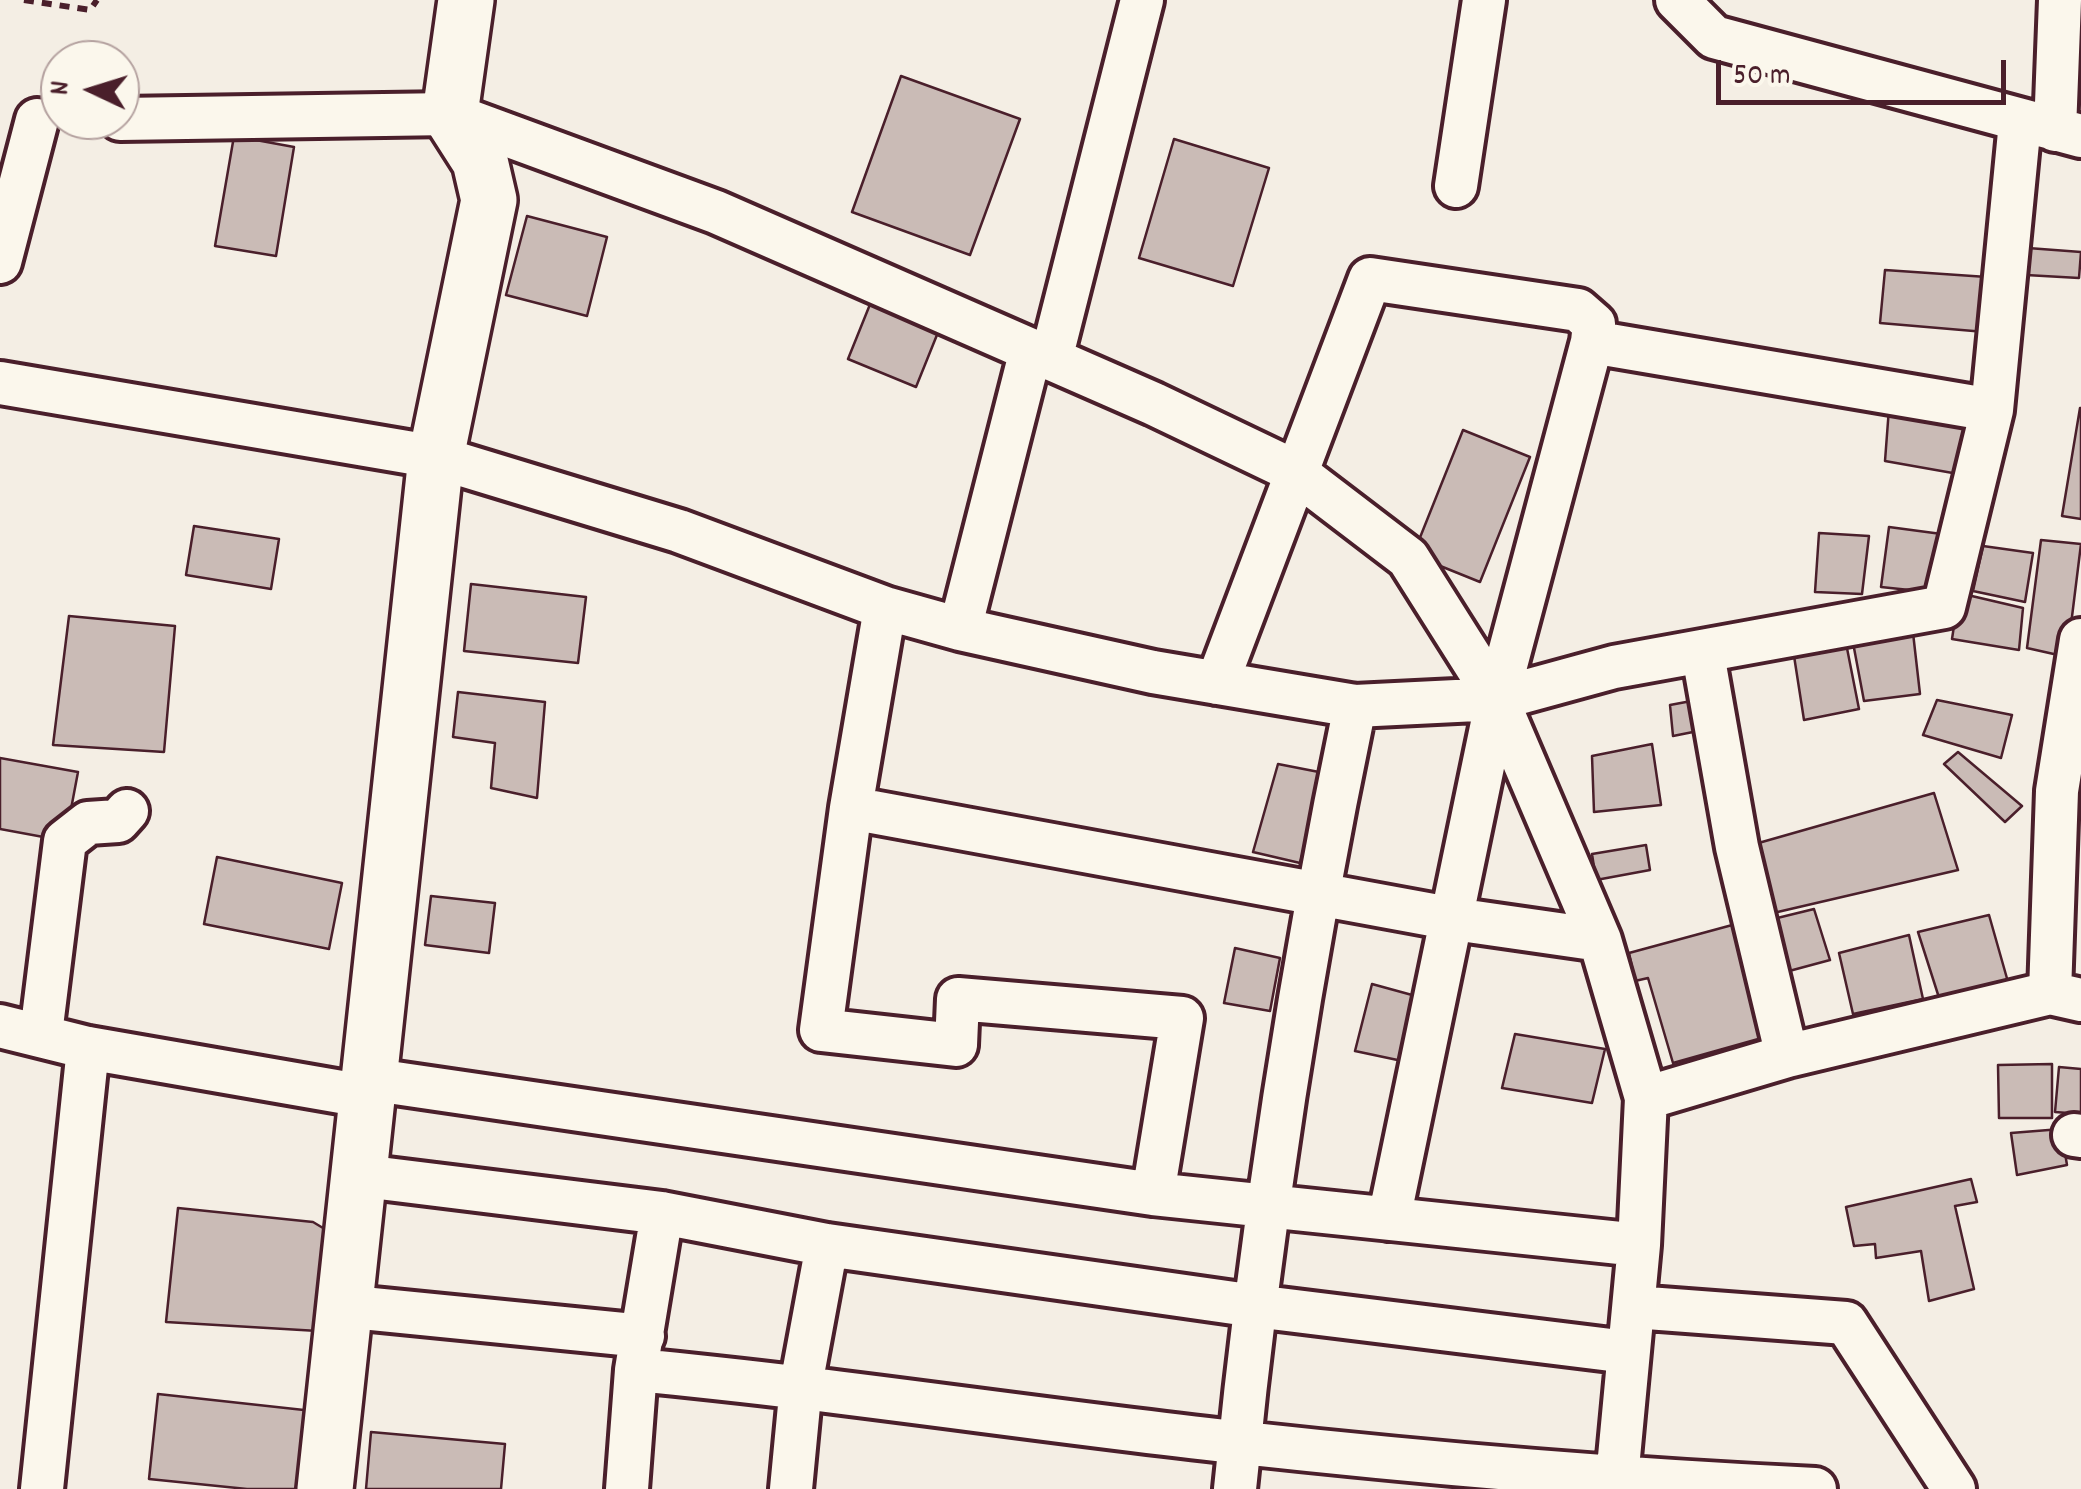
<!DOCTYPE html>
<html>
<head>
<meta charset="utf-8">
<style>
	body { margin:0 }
	#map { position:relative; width:2081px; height:1489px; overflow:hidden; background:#f4eee4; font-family:Dekko,sans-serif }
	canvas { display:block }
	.north { position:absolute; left:40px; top:40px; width:100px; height:100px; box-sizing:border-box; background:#fbf7ec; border:2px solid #b4a19f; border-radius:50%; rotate:274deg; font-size:28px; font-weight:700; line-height:40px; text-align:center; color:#4a1f2b }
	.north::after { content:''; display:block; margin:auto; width:35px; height:45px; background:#4a1f2b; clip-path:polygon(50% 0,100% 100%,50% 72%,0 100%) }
	.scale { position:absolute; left:1716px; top:60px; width:290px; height:45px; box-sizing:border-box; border:5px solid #4a1f2b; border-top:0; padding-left:12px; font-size:30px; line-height:35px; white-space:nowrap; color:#4a1f2b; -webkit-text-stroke:8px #fbf7ec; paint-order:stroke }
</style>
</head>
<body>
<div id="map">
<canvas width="2081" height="1489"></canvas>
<div class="north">N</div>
<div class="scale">50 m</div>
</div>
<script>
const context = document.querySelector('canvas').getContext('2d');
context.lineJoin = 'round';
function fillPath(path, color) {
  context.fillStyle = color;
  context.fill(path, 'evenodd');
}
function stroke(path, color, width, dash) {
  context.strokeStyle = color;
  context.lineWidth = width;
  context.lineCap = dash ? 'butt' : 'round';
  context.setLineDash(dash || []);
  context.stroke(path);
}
const building = new Path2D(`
	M901,76L1020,119L970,255L852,212Z
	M234,136L294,147L276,256L215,246Z
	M1174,139L1269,168L1233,286L1139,258Z
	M527,216L607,237L587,316L506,295Z
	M2028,248L2081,252L2079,278L2026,275Z
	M1885,270L1987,277L1985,332L1880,323Z
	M877,287L945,315L916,387L848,359Z
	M1889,408L1970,420L1964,475L1885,461Z
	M2080,408H2081V519L2062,516Z
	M1463,430L1530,457L1480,582L1413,555Z
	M194,526L279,539L271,589L186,575Z
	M1889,527L1949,535L1938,593L1881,587Z
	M1819,533L1869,536L1862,594L1815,592Z
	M2041,540L2081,544L2067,657L2027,648Z
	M1983,546L2033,553L2025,602L1973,591Z
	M471,584L586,597L578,663L464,651Z
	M1959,593L2023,608L2019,650L1952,639Z
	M69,616L175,626L164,752L53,745Z
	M1912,624L1920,694L1864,701L1851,632Z
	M1844,633L1859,709L1804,720L1792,643Z
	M458,692L545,702L537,798L491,788L495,743L453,737Z
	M1702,699L1708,729L1673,736L1670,705Z
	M1937,700L2012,715L2001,758L1923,735Z
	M1652,744L1661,805L1594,812L1592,756Z
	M1958,752L2022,806L2005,822L1944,764Z
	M0,758L78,772L65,841L0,829Z
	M1278,764L1324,773L1300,863L1253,852Z
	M1934,793L1958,870L1769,914L1755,844Z
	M1646,845L1650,870L1596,880L1592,854Z
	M217,857L342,883L329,949L204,924Z
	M431,896L495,903L489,953L425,945Z
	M1814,909L1830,960L1778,974L1765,921Z
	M1989,915L2010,989L1942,1007L1918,932Z
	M1747,921L1776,1034L1673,1063L1648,978L1635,981L1629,953Z
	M1909,935L1923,999L1853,1014L1839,953Z
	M1235,948L1280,958L1270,1011L1224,1003Z
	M1372,984L1423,998L1407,1062L1355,1051Z
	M1515,1034L1605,1049L1592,1103L1502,1088Z
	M2052,1064V1118H1999L1998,1065Z
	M2059,1067L2081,1069V1114L2055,1112Z
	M2061,1129L2067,1165L2017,1175L2011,1133Z
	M1971,1179L1977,1202L1955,1206L1974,1289L1929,1301L1921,1251L1876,1258L1875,1244L1854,1246L1846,1207Z
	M178,1208L313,1222L333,1234L318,1331L166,1322Z
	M158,1394L313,1411L304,1489H247L149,1479Z
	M371,1432L505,1444L501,1489H366Z`);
const path = new Path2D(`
	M24,0L90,10L97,0`);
const minor = new Path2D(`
	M1677,0L1714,37L2081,136
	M120,119L450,114L716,212L1154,404L1294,471L1408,558L1497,699L1600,940L1646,1098L1639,1245L1616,1489
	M2055,130L2060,0
	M1456,186L1484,0
	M0,262L37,120
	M1051,359L1142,0
	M0,383L436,457L679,531L885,608L960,629L1153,672L1355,706L1497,699L1614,667L1944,607L1992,410L2020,122
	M885,608L851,808L821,1030L956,1045L958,999L1182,1018L1153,1194
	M960,629L1031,350
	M1703,654L1737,847L1787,1056
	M1217,683L1370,279L1578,310L1594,324L1592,342L1992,410
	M851,808L1454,919L1600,940
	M2050,993L2057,791L2081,640
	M0,1026L88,1048L364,1096
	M41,1034L65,841L88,823L118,821L127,811
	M368,1079L1153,1194L1639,1245
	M1646,1098L1787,1056L2050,993L2081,1000
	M2074,1135L2081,1136
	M355,1175L662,1213L827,1245L1255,1306L1627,1352
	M1389,1219L1497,699L1592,342
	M342,1306L643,1336
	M1634,1307L1846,1323L1954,1489
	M636,1370C839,1389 1040,1421 1243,1443C1434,1464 1624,1480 1815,1489
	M42,1489L88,1048
	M627,1489L636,1370L662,1213
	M791,1489L801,1385L827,1245
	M1235,1489C1261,1225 1301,965 1355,706`);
const secondary = new Path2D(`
	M325,1489L436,457L489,200L480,161L450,114L466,0`);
fillPath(building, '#cabbb6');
stroke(building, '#4a1f2b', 2.5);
stroke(minor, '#4a1f2b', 50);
stroke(secondary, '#4a1f2b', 62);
stroke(path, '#4a1f2b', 6, [10, 8]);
stroke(minor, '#fbf7ec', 42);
stroke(secondary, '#fbf7ec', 55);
</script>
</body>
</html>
